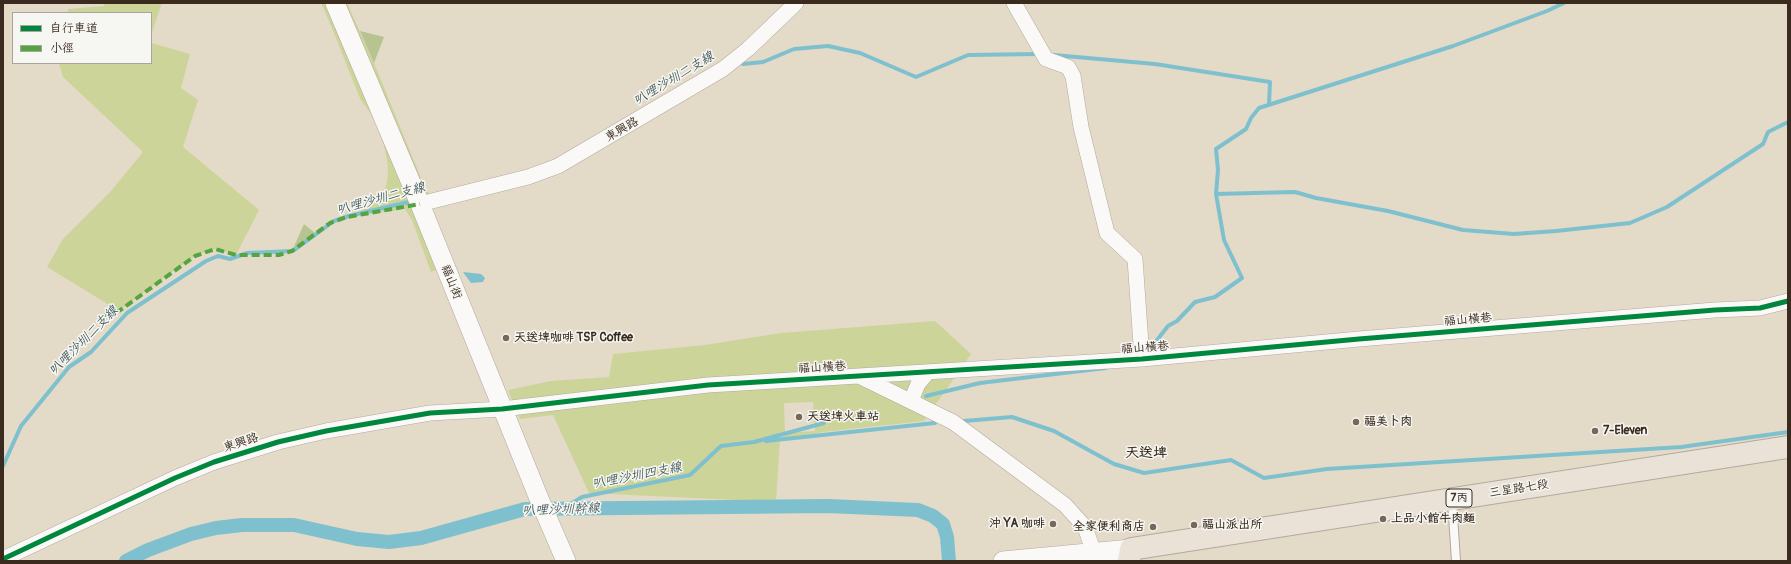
<!DOCTYPE html>
<html>
<head>
<meta charset="utf-8">
<style>
	body { margin:0 }
	#map { position:relative; width:1791px; height:564px; overflow:hidden; background:#e4dac8; font-family:Pangolin,"LXGW WenKai TC",sans-serif }
	canvas { display:block }
	.frame { position:absolute; inset:0; border:4px solid #3b2a1e; pointer-events:none }
	.legend { position:absolute; left:12px; top:12px; width:140px; height:52px; box-sizing:border-box; background:#f6f6f2; border:1px solid #aba49d; margin:0; padding:5px 7px; list-style:none; font-size:12px; color:#3b2a1e }
	.legend li { display:flex; align-items:center; gap:8px; height:20px }
	.legend b { width:20px; border:1px solid #aba49d }
</style>
</head>
<body>
<div id="map">
<canvas width="1791" height="564"></canvas>
<div class="frame"></div>
<ul class="legend">
<li><b style="height:5px;background:#00873e"></b>自行車道</li>
<li><b style="height:5px;background:#54a441"></b>小徑</li>
</ul>
</div>
<script>
const context = document.querySelector('canvas').getContext('2d');
context.lineJoin = 'round';
function fillPath(path, color) {
  context.fillStyle = color;
  context.fill(path, 'evenodd');
}
function stroke(path, color, width, dash) {
  context.strokeStyle = color;
  context.lineWidth = width;
  context.lineCap = dash ? 'butt' : 'round';
  context.setLineDash(dash || []);
  context.stroke(path);
}
function drawText(font, color, halo, rows, align = 'center') {
  context.font = font + ' Pangolin,"LXGW WenKai TC",sans-serif';
  context.lineWidth = 3;
  context.setLineDash([]);
  context.textBaseline = 'middle';
  context.strokeStyle = halo;
  context.fillStyle = color;
  for (const [text, x, y, turn = 0] of rows) {
    context.save();
    context.translate(x, y);
    context.rotate((+turn || 0) * Math.PI / 180);
    context.textAlign = isNaN(turn) ? turn : align;
    if (halo) context.strokeText(text, 0, 0);
    context.fillText(text, 0, 0);
    context.restore();
  }
}
const green = new Path2D(`
	M103,3H162L151,35V13H67L68,9L104,6Z
	M321,3H347L374,63L426,190L429,193L434,207L430,209L451,263L431,272L412,220L405,209L347,217C362,211 381,203 386,186C392,167 383,139 375,121C371,112 363,105 359,96C346,64 335,34 321,3Z
	M151,43L190,54L181,88L198,100L183,147L259,210L236,255L215,249L195,256L119,311L47,267L63,239L111,191L143,152L63,77L59,63H151Z
	M935,321L971,354L924,421L823,432L780,440L776,502L589,493L553,415L520,419L508,390L551,381L609,377L613,354L705,345L781,333ZM813,402L815,431L785,433L784,403Z`);
const forest = new Path2D(`
	M360,31L384,37L374,63Z
	M304,224L315,233L292,251Z`);
const water = new Path2D(`
	M463,272L481,274L485,278L483,282L471,283Z`);
const stream = new Path2D(`
	M1054,55L1155,64L1270,82L1269,105
	M743,64L763,62L794,49L828,46L860,53L916,77L968,55L1038,54
	M1216,194L1218,170L1216,149L1246,129L1251,118L1259,108L1453,46L1547,11L1564,3
	M1146,354L1168,326L1177,321L1195,302L1215,297L1242,278L1224,240L1216,194L1295,192L1316,198L1388,211L1463,230L1514,234L1556,231L1630,223L1667,207L1763,144L1768,132L1788,122
	M926,396L980,383L1106,368
	M964,421L1012,417L1054,431L1114,464L1144,473L1231,460L1264,478L1327,469L1681,447L1788,432
	M766,441L935,423
	M3,466L21,426L69,367L91,352L127,313L206,261L218,256L230,259L247,253L293,251L334,221L349,216L413,201
	M563,509L582,497L690,475L721,446L754,442L824,423`);
const canal = new Path2D(`
	M126,561L148,550L191,534L216,528L242,525H294L357,539L389,542L421,538L525,509L828,506L918,510L933,516L943,524L947,537L949,561`);
const service = new Path2D(`
	M1452,500L1456,561`);
const minor = new Path2D(`
	M1014,3L1046,59L1068,67L1073,76L1081,127L1107,233L1135,259L1142,359
	M420,204L528,177L558,166L723,69L748,49L796,3
	M861,377L953,422L1065,505L1085,527L1094,553
	M911,401L918,384L928,372
	M3,559L175,478L214,462L278,442L326,431L430,413L502,409L708,385L1142,359L1359,339L1715,310L1760,308L1788,301`);
const tertiary = new Path2D(`
	M335,3L420,204L540,501L566,561
	M1003,561L1131,549`);
const primary = new Path2D(`
	M1129,561L1131,549L1788,447`);
const quiet = new Path2D(`
	M104,315L119,311L195,256L215,249L236,255H279L292,251L330,223L347,217L420,204`);
const cycleway = new Path2D(`
	M3,559L175,478L214,462L278,442L326,431L430,413L502,409L708,385L1142,359L1359,339L1715,310L1760,308L1788,301`);
const markers = [
	[506,338,4,"#76685a"],
	[799,417,4,"#76685a"],
	[1356,422,4,"#76685a"],
	[1595,431,4,"#76685a"],
	[1383,519,4,"#76685a"],
	[1053,524,4,"#76685a"],
	[1194,525,4,"#76685a"],
	[1153,527,4,"#76685a"]
];
const shields = [
	[1459,498,26]
];
const shieldNames = [
	["7丙",1459,498]
];
const streetNames = [
	["東興路",622,130,-30],
	["福山街",451,282,68],
	["福山橫巷",1468,320,-5],
	["福山橫巷",1145,348,-4],
	["福山橫巷",822,368,-3],
	["東興路",241,443,-18],
	["三星路七段",1519,489,-9]
];
const poiNames = [
	["天送埤咖啡 TSP Coffee",514,338],
	["天送埤火車站",807,417],
	["福美卜肉",1364,422],
	["7-Eleven",1603,431],
	["上品小館牛肉麵",1391,519],
	["沖 YA 咖啡",1045,524,"right"],
	["福山派出所",1202,525],
	["全家便利商店",1145,527,"right"]
];
const waterNames = [
	["叭哩沙圳二支線",674,79,-31],
	["叭哩沙圳二支線",381,199,-15],
	["叭哩沙圳二支線",84,341,-45],
	["叭哩沙圳四支線",637,476,-11],
	["叭哩沙圳幹線",561,510,-2]
];
const quarterNames = [
	["天送埤",1146,453]
];
fillPath(green, '#ccd499');
fillPath(forest, '#b7c492');
fillPath(water, '#7fc0cf');
stroke(stream, '#7fc0cf', 4);
stroke(canal, '#7fc0cf', 14);
stroke(service, '#b1aa9e', 10);
stroke(minor, '#b1aa9e', 16);
stroke(tertiary, '#b1aa9e', 20);
stroke(primary, '#b1aa9e', 24);
stroke(service, '#fbf9f7', 8);
stroke(minor, '#fbf9f7', 15);
stroke(tertiary, '#fbf9f7', 19);
stroke(primary, '#eae2d6', 22);
stroke(quiet, '#54a441', 4, [8, 4]);
stroke(cycleway, '#00873e', 5);
for (const [x, y, r, color] of markers) {
  const dot = new Path2D();
  dot.arc(x, y, r, 0, 2 * Math.PI);
  context.fillStyle = color;
  context.fill(dot);
  stroke(dot, '#f6f6f2', 1.5);
}
for (const [x, y, w] of shields) {
  const box = new Path2D();
  box.roundRect(x - w / 2, y - 9, w, 18, 3);
  context.fillStyle = '#f6f6f2';
  context.fill(box);
  stroke(box, '#3b2a1e', 1);
}
drawText('bold 11px', '#3b2a1e', null, shieldNames);
drawText('12px', '#3b2a1e', '#f6f6f2', streetNames);
drawText('bold 12px', '#3b2a1e', '#f6f6f2', poiNames, 'left');
drawText('italic 13px', '#445b5d', '#f6f6f2', waterNames);
drawText('bold 14px', '#3b2a1e', '#f6f6f2', quarterNames);
</script>
</body>
</html>
